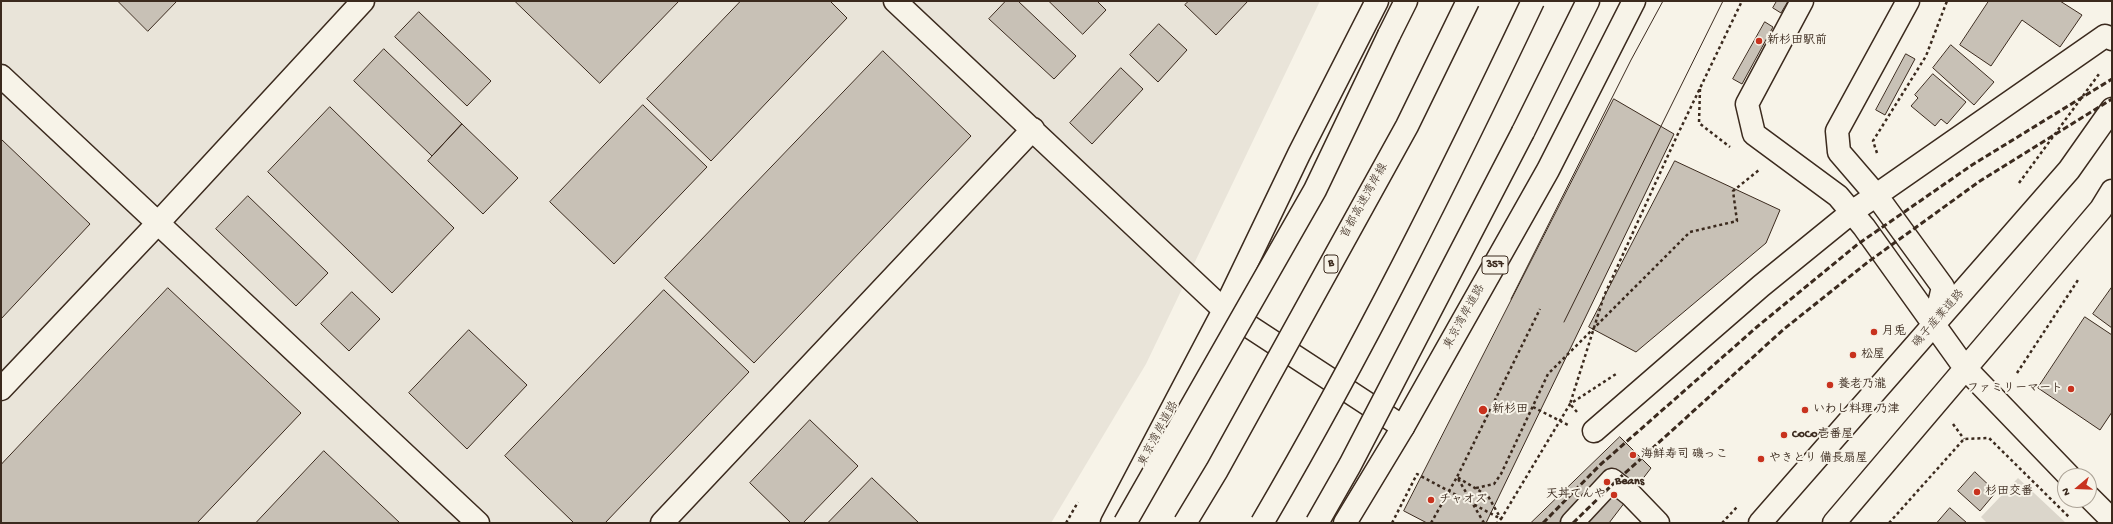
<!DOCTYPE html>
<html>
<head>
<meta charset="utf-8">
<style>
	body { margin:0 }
	#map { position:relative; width:2113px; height:524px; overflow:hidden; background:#f7f3e8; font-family:"Gochi Hand",sans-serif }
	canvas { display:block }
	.frame { position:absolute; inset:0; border:2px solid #3b2a1e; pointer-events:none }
	.north { position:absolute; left:2057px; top:468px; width:40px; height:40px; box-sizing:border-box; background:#f7f3e8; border:1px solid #aca397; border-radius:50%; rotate:251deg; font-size:11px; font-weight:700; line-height:16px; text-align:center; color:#3b2a1e }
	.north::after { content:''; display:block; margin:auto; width:14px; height:18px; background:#c8321e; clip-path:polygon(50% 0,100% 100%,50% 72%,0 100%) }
</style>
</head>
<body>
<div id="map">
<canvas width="2113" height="524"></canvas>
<div class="frame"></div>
<div class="north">N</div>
</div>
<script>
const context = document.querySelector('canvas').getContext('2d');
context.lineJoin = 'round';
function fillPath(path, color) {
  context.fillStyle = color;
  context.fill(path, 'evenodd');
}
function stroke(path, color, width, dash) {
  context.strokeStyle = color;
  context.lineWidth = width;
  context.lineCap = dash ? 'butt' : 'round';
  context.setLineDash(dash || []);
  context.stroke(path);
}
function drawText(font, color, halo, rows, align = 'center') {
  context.font = font + ' "Gochi Hand","Klee One",sans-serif';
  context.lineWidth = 4;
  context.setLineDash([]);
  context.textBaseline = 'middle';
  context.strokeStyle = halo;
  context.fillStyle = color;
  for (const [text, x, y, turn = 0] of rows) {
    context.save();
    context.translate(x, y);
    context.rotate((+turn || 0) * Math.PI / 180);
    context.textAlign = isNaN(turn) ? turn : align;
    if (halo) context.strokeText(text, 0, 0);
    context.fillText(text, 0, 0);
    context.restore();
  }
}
const built = new Path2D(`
	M1,1H1320L1146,364L1051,523H1Z`);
const green = new Path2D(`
	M2018,478L2066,523H1987L1981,517Z`);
const building = new Path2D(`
	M118,1H177L148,31Z
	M515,1H679L600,83Z
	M741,1H830L847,18L711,161L647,99Z
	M1006,1H1018L1076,56L1054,79L989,19Z
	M1049,1H1097L1106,10L1083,34Z
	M1189,1H1248L1216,35L1185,5Z
	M1777,1H1788L1781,13L1773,8Z
	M1989,1H2060L2082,15L2060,47L2022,20L1991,66L1960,45Z
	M419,12L491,81L467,106L395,37Z
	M1765,22L1773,27L1742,84L1733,79Z
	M1159,24L1187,50L1158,82L1130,55Z
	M1951,45L1994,82L1974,105L1933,68Z
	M384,49L462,124L432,156L354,81Z
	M883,51L971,136L754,363L665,278Z
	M1906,54L1915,59L1885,115L1876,110Z
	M1121,68L1143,89L1092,144L1070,123Z
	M1933,74L1966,102L1947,124L1941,119L1935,126L1911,106L1918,98L1915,95Z
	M1614,99L1674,134L1486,523H1427L1404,511Z
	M643,105L707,167L614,264L550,202Z
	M330,107L454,228L392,293L268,172Z
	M462,124L518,178L483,214L428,161Z
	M1,139L90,224L1,319Z
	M1675,161L1780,210L1766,243L1636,352L1589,327Z
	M248,196L328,273L296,306L216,229Z
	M2112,287V328L2093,314Z
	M168,288L301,413L197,523H1V465Z
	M664,290L749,372L605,523H574L505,456Z
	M352,292L380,319L349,351L321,324Z
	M2085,317L2112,335V412L2100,430L2038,388Z
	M469,330L527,385L467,449L409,393Z
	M810,420L858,466L803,523H791L750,483Z
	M1620,437L1651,468L1609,523H1531Z
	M324,451L400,523H256Z
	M1975,472L1996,492L1980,511L1958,491Z
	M872,478L919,523H828Z
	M1950,508L1967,523H1937Z`);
const path = new Path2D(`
	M1700,89L1699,123L1730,147
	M1877,153L1873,141L1926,56L1947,1
	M2019,183L2099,74
	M2017,373L2078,280
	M1533,407L1568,425
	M1577,412L1570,404L1604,296L1676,138L1742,1
	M1953,424L1964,439
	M1476,488L1494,484L1501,474L1548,374L1690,232L1737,221L1733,191L1759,170
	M1066,523L1078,502
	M1392,523L1417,474L1501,519L1570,404L1616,374
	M1431,523L1457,477L1488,496L1501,519L1497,523
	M1484,523L1457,477L1540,309
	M1722,523L1737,507
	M1889,523L1964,439L1989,438L2069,517`);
const minor = new Path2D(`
	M895,1L1224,310L1403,427
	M1802,1L1747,104L1754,134L1838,196L1864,227L1965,368L2069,476
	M1908,1L1837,131L1839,152L1876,195L1943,287L1935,321
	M1,76L478,523
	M1,389L158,223L363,1
	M1594,431L1761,286L1852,212L2105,36L2112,39
	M2089,497L2112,520
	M662,523L1033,129
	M1572,523L1612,480L1631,495L1658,523
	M1760,523L2069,170L2112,109
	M1834,523L2101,209L2112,191`);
const highway = new Path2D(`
	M1389,35L1406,1
	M1523,132L1588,1
	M1112,523L1224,310L1299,154L1377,1
	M1345,523L1403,427L1548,170L1634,1`);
const tram = new Path2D(`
	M1511,299L1631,60L1663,1
	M1564,322L1723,1`);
const rail = new Path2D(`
	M1543,523L1600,465L1758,326L1858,244L1972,165L2112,79
	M1573,523L1613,484L1784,329L1868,262L1980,181L2112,99`);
const highwayBridge = new Path2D(`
	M1125,523L1315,190L1389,35
	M1185,523L1217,470L1407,126L1468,1
	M1262,523C1361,354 1449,178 1533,1
	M1317,523L1350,465L1523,132`);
const markers = [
	[1759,41,4,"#c8321e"],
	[1874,332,4,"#c8321e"],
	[1853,355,4,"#c8321e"],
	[1830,385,4,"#c8321e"],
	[2071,389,4,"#c8321e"],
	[1483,410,5,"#c8321e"],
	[1805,410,4,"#c8321e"],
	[1784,435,4,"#c8321e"],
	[1633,455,4,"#c8321e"],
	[1761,459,4,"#c8321e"],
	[1607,482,4,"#c8321e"],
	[1977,492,4,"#c8321e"],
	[1614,495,4,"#c8321e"],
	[1431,500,4,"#c8321e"]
];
const shields = [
	[1331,264,14],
	[1495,265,26]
];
const shieldNames = [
	["B",1331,264],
	["357",1495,265]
];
const poiNames = [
	["新杉田駅前",1767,41],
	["月兎",1882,332],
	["松屋",1861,355],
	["養老乃瀧",1838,385],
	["ファミリーマート",2063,389,"right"],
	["新杉田",1492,410],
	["いわし料理 乃津",1813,410],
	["CoCo壱番屋",1792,435],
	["海鮮寿司 磯っこ",1641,455],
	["やきとり 備長扇屋",1769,459],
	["Beans",1615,482],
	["杉田交番",1985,492],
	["天丼てんや",1606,495,"right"],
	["チャオズ",1439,500]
];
const streetNames = [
	["首都高速湾岸線",1365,201,-61],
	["東京湾岸道路",1465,317,-61],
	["磯子産業道路",1939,319,-49],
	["東京湾岸道路",1159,434,-62]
];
fillPath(built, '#e9e4d9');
fillPath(green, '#dbd6cb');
fillPath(building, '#c8c1b6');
stroke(building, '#3b2a1e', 1);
stroke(minor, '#3b2a1e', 25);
stroke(highway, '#3b2a1e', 25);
stroke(path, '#3b2a1e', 2.5, [3, 3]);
stroke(minor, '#f7f3e8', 22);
stroke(highway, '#f7f3e8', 22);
stroke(tram, '#3b2a1e', 1);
stroke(rail, '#3b2a1e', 3, [6, 3]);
stroke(highwayBridge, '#3b2a1e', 25, []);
stroke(highwayBridge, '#f7f3e8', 22);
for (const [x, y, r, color] of markers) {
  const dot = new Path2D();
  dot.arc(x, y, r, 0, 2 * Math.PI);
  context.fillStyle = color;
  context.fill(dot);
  stroke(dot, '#f7f3e8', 1.5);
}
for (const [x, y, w] of shields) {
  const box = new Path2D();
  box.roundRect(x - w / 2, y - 9, w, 18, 3);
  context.fillStyle = '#f7f3e8';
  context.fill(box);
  stroke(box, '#3b2a1e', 1);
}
drawText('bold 11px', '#3b2a1e', null, shieldNames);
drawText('bold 12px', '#3b2a1e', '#f7f3e8', poiNames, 'left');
drawText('12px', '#3b2a1e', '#f7f3e8', streetNames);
</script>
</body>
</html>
